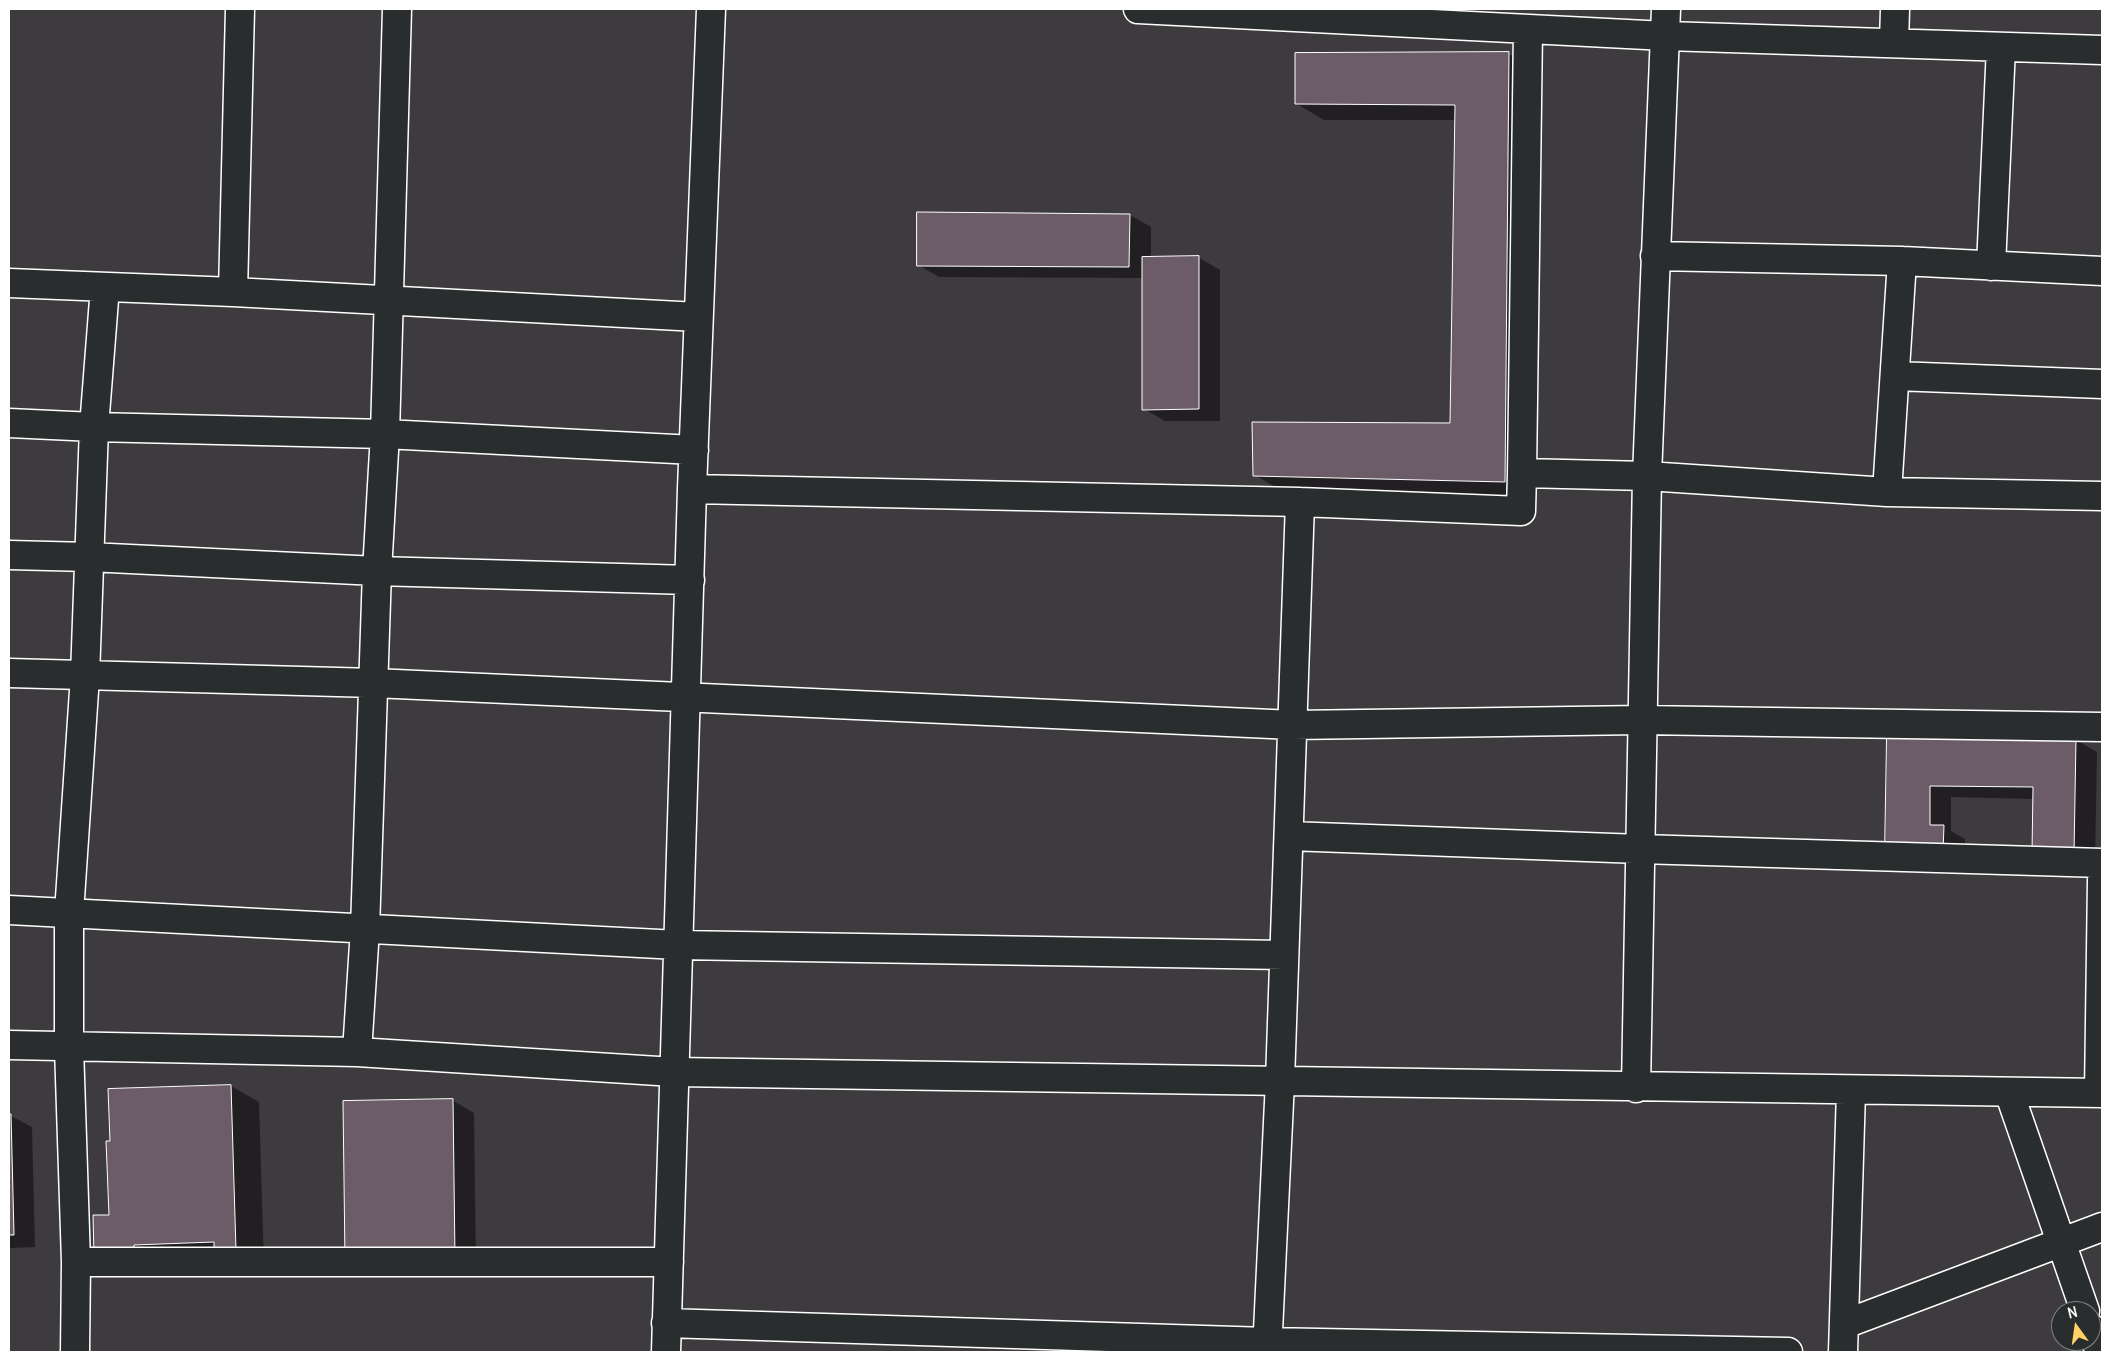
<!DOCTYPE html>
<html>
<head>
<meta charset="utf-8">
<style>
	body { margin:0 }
	#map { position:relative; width:2111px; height:1361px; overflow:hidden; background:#3e3b3f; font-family:Delius,sans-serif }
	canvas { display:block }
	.frame { position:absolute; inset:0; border:10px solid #fff; pointer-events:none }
	.north { position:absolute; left:2051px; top:1301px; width:50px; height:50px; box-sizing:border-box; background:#2a2d2e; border:1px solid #7f8182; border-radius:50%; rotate:346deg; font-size:14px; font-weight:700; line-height:20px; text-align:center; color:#fff }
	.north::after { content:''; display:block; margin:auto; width:18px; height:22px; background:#ffd166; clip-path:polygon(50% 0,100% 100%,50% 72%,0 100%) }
</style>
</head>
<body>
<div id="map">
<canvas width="2111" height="1361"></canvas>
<div class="frame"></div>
<div class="north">N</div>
</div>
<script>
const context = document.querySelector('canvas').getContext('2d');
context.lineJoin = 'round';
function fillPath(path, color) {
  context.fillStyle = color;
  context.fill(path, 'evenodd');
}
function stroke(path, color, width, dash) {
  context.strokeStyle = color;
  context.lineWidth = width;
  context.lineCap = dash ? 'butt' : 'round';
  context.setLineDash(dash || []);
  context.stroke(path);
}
const shadow = new Path2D(`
	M1509,54L1536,70L1532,498L1282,491L1255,475L1451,424L1456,120H1324L1297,104Z
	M1130,215L1151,227V258L1198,257L1220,270V421H1165L1144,409L1143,278L939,277L918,265Z
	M1888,736L2076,740L2097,752L2095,865L2033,852L2034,799L1951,797V831L1965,839L1964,863L1907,862Z
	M231,1086L259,1102L264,1266L123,1270L110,1216V1090Z
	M452,1100L474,1113L476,1270L368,1272Z
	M9,1115L32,1127L35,1247L9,1248Z`);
const building = new Path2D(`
	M1509,52L1505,482L1253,476L1252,422L1450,423L1455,105L1295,104V53Z
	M917,212L1130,214L1129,267L917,266Z
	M1199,256V409L1142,410V257Z
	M1887,735L2076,739L2074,854L2032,853L2033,787L1930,786V825H1944L1943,852L1885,851Z
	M231,1085L236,1250L214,1251V1242L134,1245V1254L94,1255L93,1215H109L106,1141H110L108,1089Z
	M453,1099L455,1258L345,1260L343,1101Z
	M9,1114H11L14,1235H9Z`);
const street = new Path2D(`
	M1138,9L1666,36L2102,50
	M1894,43L1895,9
	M1655,256L1902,261L2102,271
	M1991,266L2001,47
	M9,283L233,292L698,317
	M233,292L240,9
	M1896,376L2102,384
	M9,423L94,427L385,434L694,450
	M1522,473L1528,29
	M692,489L1300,502L1521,511L1522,473L1647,476L1887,492L2102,496
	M1887,492L1902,261
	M9,555L89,557L377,571L690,580
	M9,673L374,683L1293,725L1641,720L2102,727
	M1289,836L1640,849L2102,863
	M9,910L678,945L1284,955
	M9,1045L357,1052L674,1072L2102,1093
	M357,1052L365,929L377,571L385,434L397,9
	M1636,1088L1647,476L1666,9
	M2009,1092L2085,1311
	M2099,1093L2102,880
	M76,1262H669
	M666,1323L1267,1342L1788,1352
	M1845,1324L2102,1227
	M2091,1328L2100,1352
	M75,1352L76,1262L69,1047V913L85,676L94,427L105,287
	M666,1352L692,489L711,9
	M1267,1352L1280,1081L1300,502
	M1843,1352L1851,1091`);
fillPath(shadow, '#0007');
fillPath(building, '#6b5c68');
stroke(building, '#fff', 1);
stroke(street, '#fff', 31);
stroke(street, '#2a2d2e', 28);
</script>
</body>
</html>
